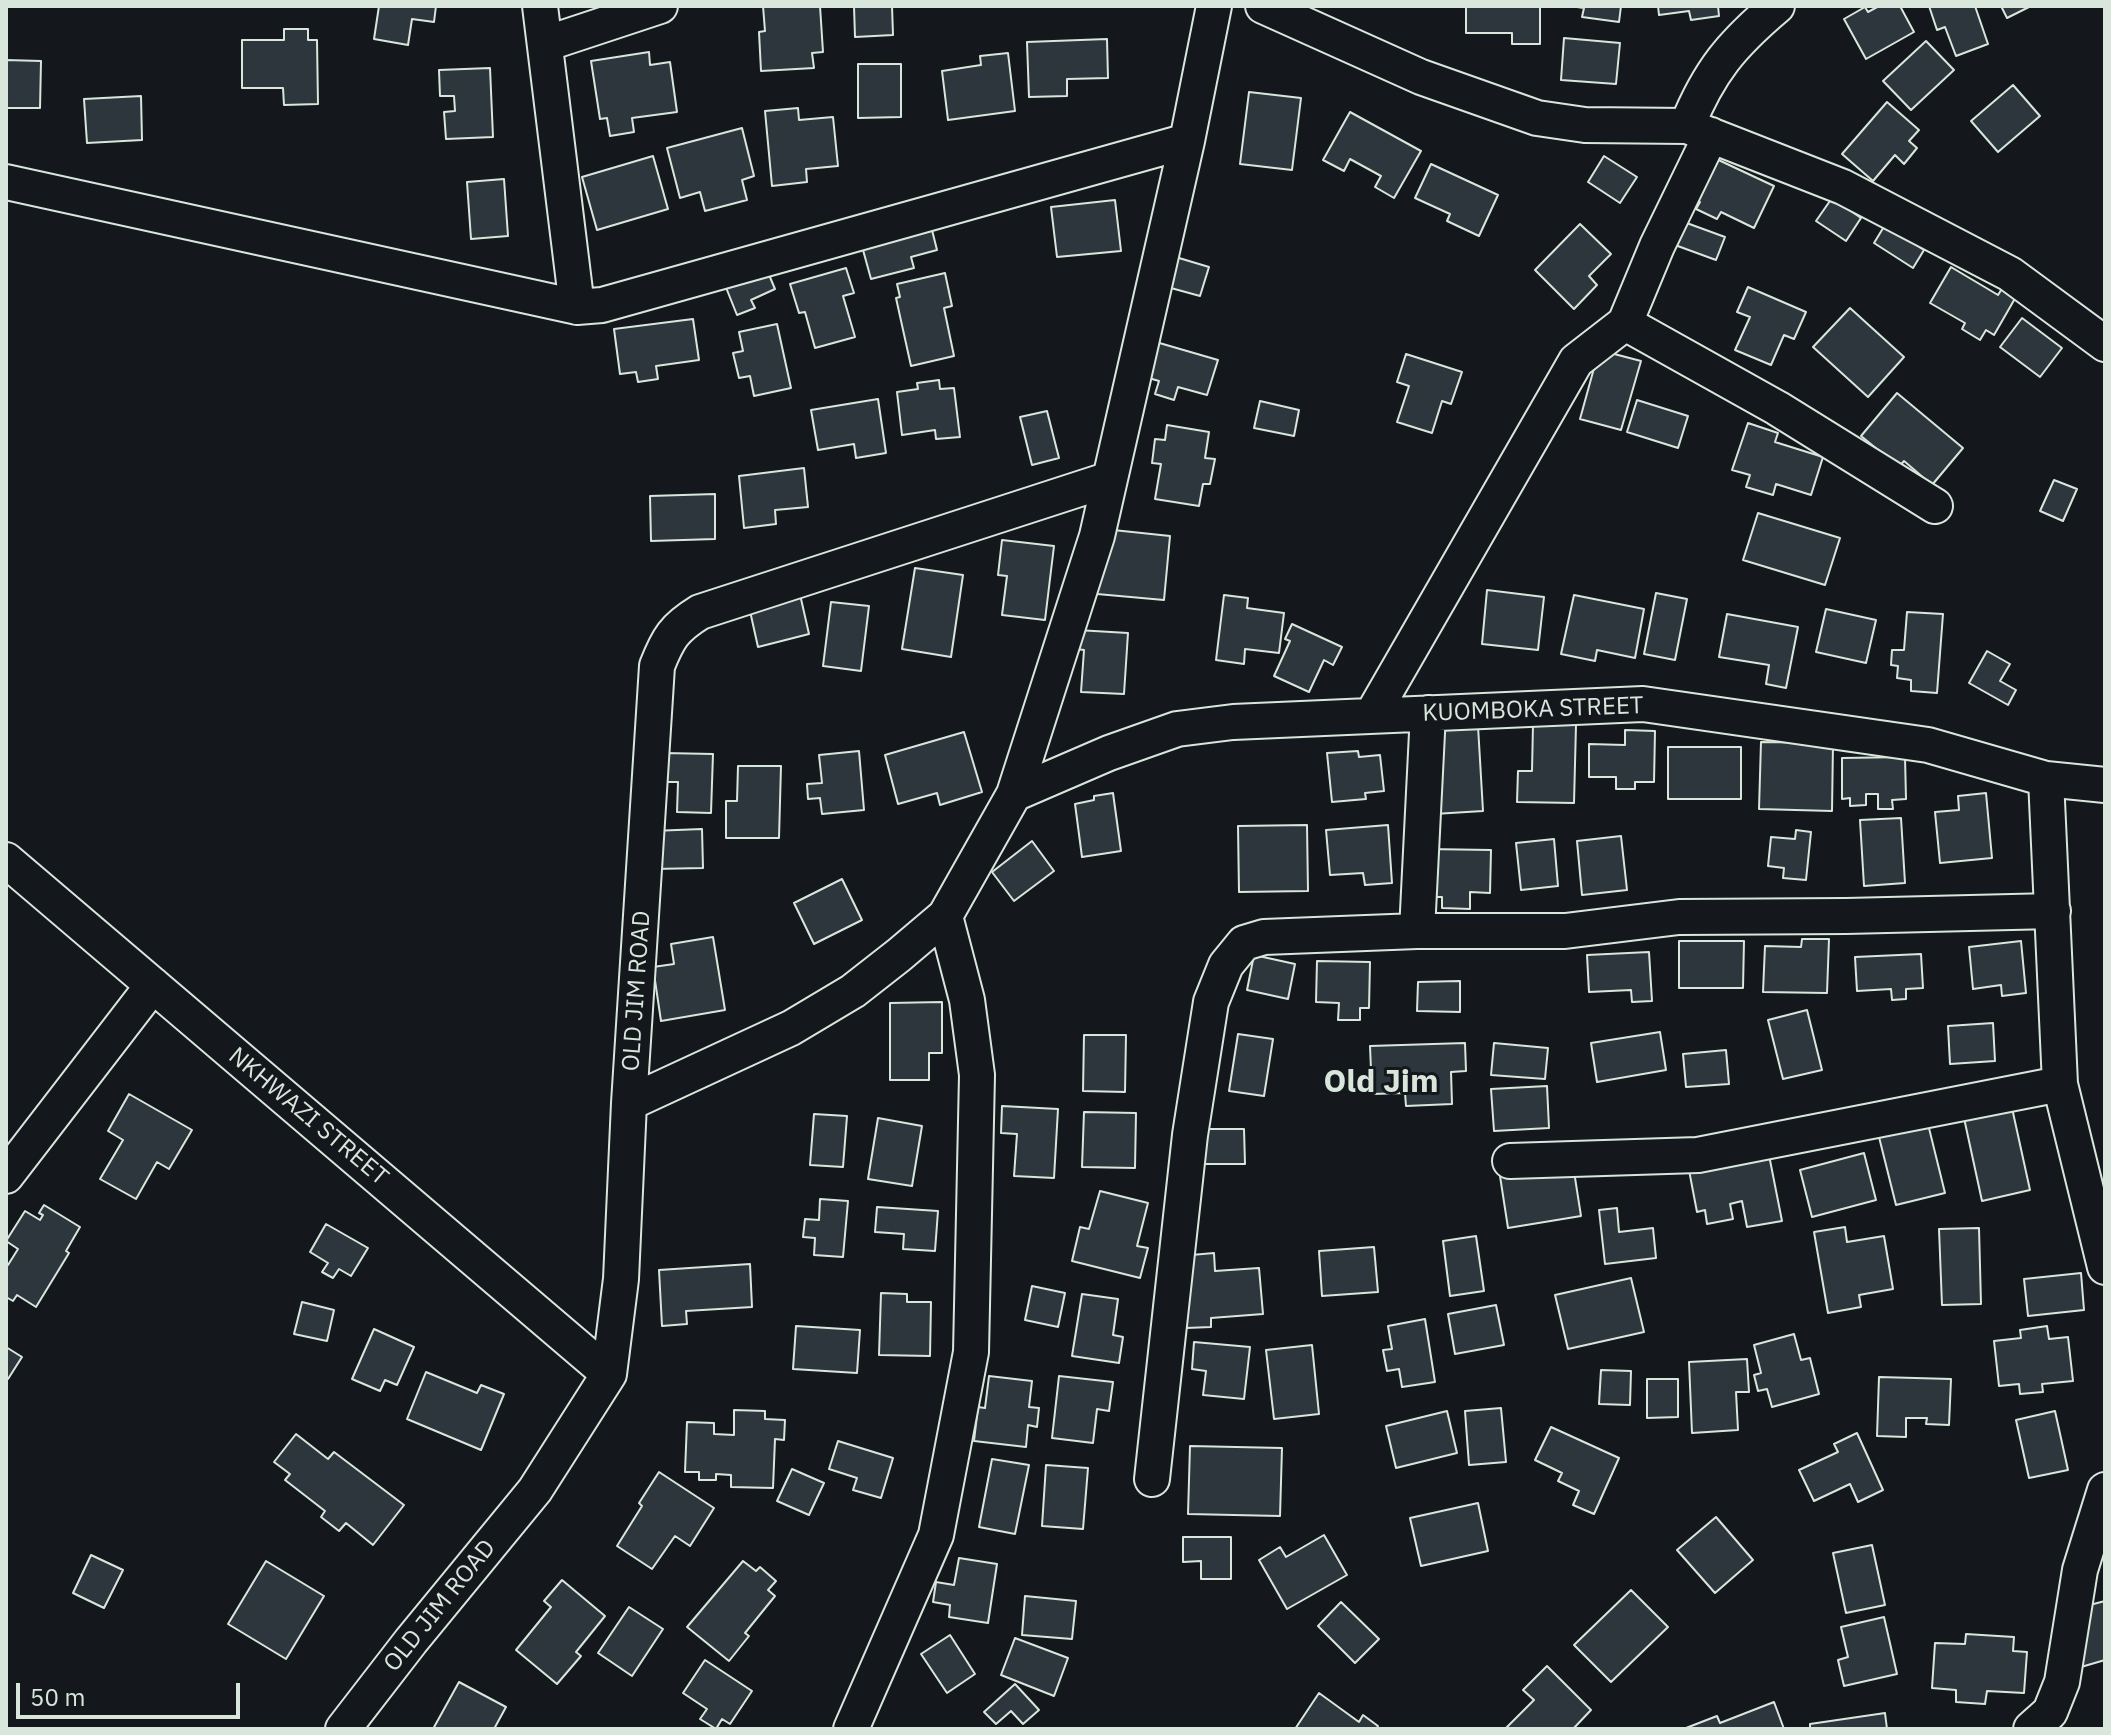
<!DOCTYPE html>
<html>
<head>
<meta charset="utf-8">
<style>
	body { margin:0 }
	#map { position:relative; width:2111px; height:1735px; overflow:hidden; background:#14181c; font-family:"IBM Plex Sans",sans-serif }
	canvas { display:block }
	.frame { position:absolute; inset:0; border:8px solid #d8e6dc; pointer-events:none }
	.scale { position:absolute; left:16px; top:1683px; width:224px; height:36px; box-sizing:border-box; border:4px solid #d8e6dc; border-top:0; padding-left:10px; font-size:24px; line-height:28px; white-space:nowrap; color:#d8e6dc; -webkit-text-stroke:6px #14181c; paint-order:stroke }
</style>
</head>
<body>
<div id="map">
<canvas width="2111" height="1735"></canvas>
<div class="frame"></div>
<div class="scale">50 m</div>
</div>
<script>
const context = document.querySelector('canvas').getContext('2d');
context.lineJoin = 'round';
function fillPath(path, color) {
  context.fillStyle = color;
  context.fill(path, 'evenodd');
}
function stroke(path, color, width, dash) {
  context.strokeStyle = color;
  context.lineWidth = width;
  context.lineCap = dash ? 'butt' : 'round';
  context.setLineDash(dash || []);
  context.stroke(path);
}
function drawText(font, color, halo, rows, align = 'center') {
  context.font = font + ' "IBM Plex Sans",sans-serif';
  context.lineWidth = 6;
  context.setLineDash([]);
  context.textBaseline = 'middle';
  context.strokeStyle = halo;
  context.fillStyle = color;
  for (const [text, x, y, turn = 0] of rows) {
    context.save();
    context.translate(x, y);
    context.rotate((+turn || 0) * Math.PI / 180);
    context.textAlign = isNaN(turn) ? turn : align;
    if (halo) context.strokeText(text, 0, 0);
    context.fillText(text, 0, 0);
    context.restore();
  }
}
const building = new Path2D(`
	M379,6H436L434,22L412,19L408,45L374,39Z
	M763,6H820L823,52L812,53L814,68L761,71L759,32L765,31Z
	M854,6H892L893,35L855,37Z
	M1466,6H1540V44H1512V33H1466Z
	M1570,6H1621L1619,22L1582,17L1584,8Z
	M1658,6H1718L1719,16L1691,20L1689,11L1659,15Z
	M1879,6H1900L1914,32L1866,59L1844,19L1865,7L1868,12Z
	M1929,6H1975L1988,44L1956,56L1945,27L1937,30Z
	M2001,6H2031L2007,18Z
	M284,29H308V40H317L318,104L284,105L283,88H242V40H284Z
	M1564,38L1620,43L1616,84L1561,80Z
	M1107,39L1108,78L1067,79V96L1029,97L1027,42Z
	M1926,41L1954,70L1911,110L1883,81Z
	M649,52L650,65L670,62L677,112L632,118L634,132L610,136L607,118L600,119L591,61Z
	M1008,53L1015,111L948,120L942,71L981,65L980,56Z
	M6,60L41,61L40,108H6Z
	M858,64H901V117L858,118Z
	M490,68L493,137L446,139L444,112L455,111L454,96H440L439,70Z
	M2013,85L2040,116L1998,152L1971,121Z
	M1249,92L1301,98L1292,170L1240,164Z
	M141,96L142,140L87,143L84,99Z
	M1887,102L1919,130L1909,141L1917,148L1904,164L1895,155L1873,181L1842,154Z
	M798,108L799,120L833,117L838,166L806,169L807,182L772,186L765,111Z
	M1350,112L1421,151L1394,198L1375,187L1381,176L1350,159L1344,171L1323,160Z
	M742,128L754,176L742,180L747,200L705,211L700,192L680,198L667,148Z
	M653,156L668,209L597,230L582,177Z
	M1604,156L1637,177L1620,203L1588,182Z
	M1710,156L1774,186L1754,228L1721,212L1717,219L1696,209L1700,202L1690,197Z
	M1431,164L1498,195L1479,236L1447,221L1450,214L1415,198Z
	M504,179L508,236L471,239L467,182Z
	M1832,198L1861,218L1846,241L1816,221Z
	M1115,200L1121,251L1057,257L1051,207Z
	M1673,218L1725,237L1716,260L1664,241Z
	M1580,224L1611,254L1589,276L1597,285L1574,309L1535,270Z
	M1885,225L1924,250L1913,268L1874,243Z
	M931,226L937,250L911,257L914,268L871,279L860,239Z
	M1169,255L1209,267L1200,296L1160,285Z
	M764,263L775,289L751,300L755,308L737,315L723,280Z
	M1951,267L1998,295L2003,287L2017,295L1994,335L1986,330L1980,340L1962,329L1965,323L1930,303Z
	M846,268L854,293L843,296L855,337L815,348L805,312L799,313L790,284Z
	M945,273L952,306L944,308L954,356L911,366L896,298L900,297L897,284Z
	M1748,287L1806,312L1794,339L1784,335L1771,365L1735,350L1750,317L1737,312Z
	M1850,308L1904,357L1868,397L1813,347Z
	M2022,318L2062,348L2040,377L2000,347Z
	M693,319L699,360L656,366L658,379L638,382L636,372L620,374L614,329Z
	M777,324L791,388L754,396L750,376L739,378L733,353L743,351L739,332Z
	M1156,342L1218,360L1207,395L1178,387L1174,400L1155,394L1159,381L1145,377Z
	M1599,350L1641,361L1621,430L1580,419Z
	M1406,354L1462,372L1451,404L1442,401L1432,433L1397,422L1409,386L1397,382Z
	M939,380L940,389L954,388L960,437L936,439L935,430L902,435L897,392L918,389L917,383Z
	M1897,393L1963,448L1932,485L1904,461L1899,467L1861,436Z
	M878,399L886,453L856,458L854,444L818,450L811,410Z
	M1637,400L1688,416L1678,448L1627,432Z
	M1260,401L1299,410L1294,436L1254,428Z
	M1047,411L1059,458L1032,465L1020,417Z
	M1748,423L1778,433L1775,442L1823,457L1811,495L1776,484L1773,495L1746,487L1750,475L1732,470Z
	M1167,425L1209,432L1205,458L1215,459L1210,484H1203L1199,506L1155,499L1161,464L1152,463L1155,439L1165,440Z
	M804,468L808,507L775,510L776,524L744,528L739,476Z
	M2054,480L2077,489L2063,521L2040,511Z
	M715,494V539L651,541L650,496Z
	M1758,513L1840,538L1825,585L1743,560Z
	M1104,529L1170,536L1164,600L1097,594Z
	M1002,540L1054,546L1045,620L1002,615L1007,576L998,575Z
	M915,568L963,575L951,657L902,649Z
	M799,590L809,634L758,647L748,602Z
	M1487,590L1544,597L1538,650L1482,644Z
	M1656,593L1687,599L1675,660L1644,654Z
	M1224,595L1248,598L1247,608L1284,613L1279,653L1245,649L1244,664L1216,660Z
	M1574,595L1644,609L1635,658L1597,650L1595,661L1561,654Z
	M831,602L869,606L861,671L823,666Z
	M1826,609L1876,620L1866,663L1816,652Z
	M1907,612L1943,614L1937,693L1911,691V680L1897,678L1898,666L1891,665L1892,650H1904Z
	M1727,614L1798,627L1786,688L1766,684L1769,665L1719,657Z
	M1292,624L1342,647L1333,665L1324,660L1309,692L1274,676L1290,641L1285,639Z
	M1077,630L1128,633L1124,694L1081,692L1084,650L1076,649Z
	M1987,651L2010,664L2000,681L2016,690L2008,705L1969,683Z
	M1533,724L1576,725L1574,803L1517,802L1518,771H1532Z
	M1478,726L1483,811L1434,814L1428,730Z
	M1625,730L1655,731L1654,782H1635V789H1616V777H1589V744L1625,745Z
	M964,732L982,792L940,805L937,793L898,804L885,755Z
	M1761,742L1833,743L1832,811L1759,809Z
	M1668,747H1741V799H1668Z
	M859,751L864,810L822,814L820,798L808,799L807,784L822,783L819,755Z
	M1358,751L1359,757L1380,755L1384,791L1365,793L1366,799L1332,802L1327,753Z
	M664,753L713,754L711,813L677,812L678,782H663Z
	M1905,757L1906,799L1892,800L1893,809H1878V794H1866V805L1850,806V798L1842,799V758Z
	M738,766H781L779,838H726V801H737Z
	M1113,793L1121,851L1082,857L1075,804L1094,800V796Z
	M1986,793L1992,858L1940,863L1935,812L1959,810L1958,796Z
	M1901,818L1905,883L1864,886L1860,820Z
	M1307,825L1308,891L1239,892L1238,826Z
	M1388,825L1392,883L1365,885L1363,873L1330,875L1326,830Z
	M702,829L703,868L653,869L652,831Z
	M1796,830L1811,832L1806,880L1783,878L1784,868L1768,866L1771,837L1795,839Z
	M1621,836L1627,890L1582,895L1577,841Z
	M1554,839L1558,886L1521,890L1516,843Z
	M1032,841L1054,871L1014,901L992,872Z
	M1427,849L1491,850L1490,893L1470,892V909L1442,908V897H1426Z
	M842,879L862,920L814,944L794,903Z
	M713,937L725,1010L661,1021L653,967L674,964L671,944Z
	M1802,939H1829L1827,993L1763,992L1765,946L1801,947Z
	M1679,941H1744L1743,988H1679Z
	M2021,941L2026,993L2002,996L2001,985L1973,989L1969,947Z
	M1649,952L1652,1001L1632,1002L1631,990L1589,992L1587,955Z
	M1921,954L1923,988L1906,989V999L1892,1000L1891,989L1857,991L1855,957Z
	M1254,955L1295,964L1288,999L1247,990Z
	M1317,961L1370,962L1369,1008H1360V1020H1338L1339,1003L1316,1002Z
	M1460,981V1012L1417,1011L1418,982Z
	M942,1002V1053H929V1080H890V1003Z
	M1807,1010L1822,1070L1783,1079L1768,1020Z
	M1993,1023L1995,1061L1950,1064L1948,1026Z
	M1660,1032L1666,1070L1597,1082L1591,1043Z
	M1238,1034L1273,1039L1264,1096L1229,1091Z
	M1084,1035H1126L1125,1092L1083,1091Z
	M1465,1043L1466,1071L1451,1072L1452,1104L1406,1106L1405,1093L1372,1094L1370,1046Z
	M1494,1043L1548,1048L1545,1079L1491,1075Z
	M1726,1050L1729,1084L1686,1087L1683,1054Z
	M1547,1086L1549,1128L1494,1131L1491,1089Z
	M129,1094L192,1130L169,1169L157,1162L136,1199L100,1179L123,1140L108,1131Z
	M1002,1106L1058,1109L1054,1178L1014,1176L1017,1134L1001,1133Z
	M2012,1108L2030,1190L1982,1201L1964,1118Z
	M1084,1112L1136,1113L1135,1168L1082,1167Z
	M814,1114L847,1116L843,1167L810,1165Z
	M878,1118L922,1126L912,1186L868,1179Z
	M1927,1120L1945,1193L1896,1205L1878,1133Z
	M1195,1129H1244L1245,1164H1195Z
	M1768,1150L1782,1221L1747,1227L1742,1201L1730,1204L1733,1219L1707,1224L1705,1210L1697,1212L1688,1165Z
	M1864,1153L1876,1200L1812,1217L1800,1170Z
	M1573,1165L1581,1216L1508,1228L1500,1176Z
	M1100,1191L1148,1203L1137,1246L1148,1248L1140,1278L1072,1261L1080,1227L1089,1229Z
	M820,1199L848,1201L843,1257L814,1255L815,1238L803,1237L805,1219L819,1220Z
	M44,1205L80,1227L66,1251L69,1253L36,1307L17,1295L13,1301L6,1297V1264L8,1265L18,1249L6,1241L25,1211L40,1220L43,1215L39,1213Z
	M877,1207L938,1211L935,1251L903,1249L904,1234L875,1232Z
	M1617,1208L1619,1232L1653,1228L1656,1258L1605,1264L1599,1210Z
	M326,1224L368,1248L351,1276L339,1269L333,1278L322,1272L328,1263L310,1252Z
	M1845,1227L1847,1242L1884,1236L1893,1289L1859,1295L1861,1307L1828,1313L1814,1232Z
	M1979,1228L1981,1304L1942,1305L1939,1229Z
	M1476,1236L1484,1291L1450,1296L1443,1241Z
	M1374,1247L1378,1292L1322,1296L1319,1251Z
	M1214,1253L1215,1271L1259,1268L1263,1314L1211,1318V1327L1186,1328L1180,1256Z
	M750,1264L752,1307L686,1311L687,1324L662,1326L659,1270Z
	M2081,1273L2084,1310L2028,1316L2024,1279Z
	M1631,1278L1644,1332L1568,1349L1555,1295Z
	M1032,1286L1065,1293L1058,1327L1025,1320Z
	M881,1293L907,1294V1302H931L930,1356L879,1355Z
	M1082,1294L1118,1299L1113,1335L1123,1337L1119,1363L1072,1356Z
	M302,1302L334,1310L327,1341L294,1334Z
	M1496,1305L1504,1345L1455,1354L1448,1314Z
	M1425,1319L1435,1382L1402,1387L1399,1369L1387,1371L1383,1350L1392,1349L1388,1326Z
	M796,1326L860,1330L857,1373L793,1369Z
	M2047,1326L2049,1339L2068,1337L2073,1381L2042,1384L2043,1392L2020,1394L2019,1384L1999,1386L1994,1341L2021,1338L2020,1330Z
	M374,1329L414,1347L397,1385L385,1380L380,1391L352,1379Z
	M1794,1334L1801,1360L1810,1358L1819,1394L1772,1407L1767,1389L1758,1391L1754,1375L1761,1373L1754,1345Z
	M1194,1342L1250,1347L1244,1399L1203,1395L1206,1371L1192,1369Z
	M1312,1345L1319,1414L1274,1419L1266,1350Z
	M6,1347L22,1357L8,1379L6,1378Z
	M1747,1359L1749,1392H1736L1738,1430L1692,1433L1689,1362Z
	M1601,1370L1631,1371L1630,1405L1599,1404Z
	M426,1372L477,1393L481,1385L504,1394L481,1450L407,1419Z
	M989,1376L1032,1381L1029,1407L1039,1408L1037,1427L1028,1425L1026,1447L974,1441L978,1407L985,1408Z
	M1059,1376L1113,1382L1109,1411L1097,1409L1093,1443L1052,1438Z
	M1879,1377L1951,1379L1949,1425L1926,1424L1927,1418H1906V1437L1877,1436Z
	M1647,1379H1678V1417L1647,1418Z
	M1501,1408L1506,1462L1469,1465L1465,1411Z
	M734,1410L765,1411V1419L785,1420L784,1440L775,1439L773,1488L731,1487V1475L716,1474V1480H699V1472H685L687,1422L714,1423V1434L734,1435Z
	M1447,1411L1457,1453L1396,1468L1386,1426Z
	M2055,1411L2068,1470L2029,1478L2016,1420Z
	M1551,1427L1619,1458L1594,1514L1573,1505L1579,1491L1558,1481L1562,1473L1535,1460Z
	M1857,1433L1883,1490L1858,1502L1850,1484L1814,1501L1799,1470L1838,1452L1834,1444Z
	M296,1434L328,1459L334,1452L404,1505L373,1545L346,1523L339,1531L321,1517L325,1511L285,1480L290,1474L274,1462Z
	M838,1441L893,1458L881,1498L853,1490L857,1478L829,1469Z
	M1190,1446L1282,1448L1280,1516L1188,1514Z
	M992,1459L1029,1465L1015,1534L979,1527Z
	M1046,1465L1088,1468L1083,1529L1042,1526Z
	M792,1469L824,1483L809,1515L777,1501Z
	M659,1472L714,1508L690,1546L675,1536L652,1569L617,1546L642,1506L639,1503Z
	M1478,1503L1488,1551L1421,1566L1410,1518Z
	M1716,1517L1753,1560L1715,1593L1677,1550Z
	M1324,1535L1347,1575L1287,1609L1259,1560L1280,1547L1286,1557Z
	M1183,1537H1231V1579H1201V1561L1183,1562Z
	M1872,1545L1885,1605L1846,1613L1833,1553Z
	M91,1555L123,1570L104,1608L73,1593Z
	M959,1558L997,1564L988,1623L949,1617L950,1605L933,1602L936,1582L954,1585Z
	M266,1561L324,1596L286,1659L228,1624Z
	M743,1561L756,1571L760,1567L776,1581L768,1590L775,1596L745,1633L749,1636L729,1661L687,1627Z
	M562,1580L605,1616L576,1652L581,1656L557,1684L516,1650L551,1607L544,1601Z
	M1631,1590L1668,1627L1611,1682L1574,1645Z
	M1025,1596L1076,1601L1072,1639L1022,1635Z
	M2105,1601V1660L2081,1667L2078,1608Z
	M1341,1602L1379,1639L1355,1663L1318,1626Z
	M629,1607L663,1629L632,1676L598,1653Z
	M1884,1617L1897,1674L1844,1686L1838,1660L1848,1657L1841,1627Z
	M1966,1634L2014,1637L2013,1651L2027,1652L2024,1693L1987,1691L1985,1704L1956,1702V1690L1932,1688L1935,1643L1965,1644Z
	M950,1635L975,1674L947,1693L921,1654Z
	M1015,1638L1068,1658L1054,1696L1001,1675Z
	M705,1660L752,1691L730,1724L722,1719L716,1729L700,1719L707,1709L683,1693Z
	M1547,1666L1591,1710L1573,1729H1505L1534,1700L1523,1690Z
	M459,1682L506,1707L494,1729H433Z
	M1015,1684L1039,1710L1023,1724L1011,1711L996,1724L984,1712Z
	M1319,1693L1359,1722L1363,1715L1378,1726L1376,1729H1295Z
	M1774,1702L1784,1729L1686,1728L1717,1716L1720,1723Z
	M1885,1713L1887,1729H1810V1724Z`);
const minor = new Path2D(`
	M540,6L577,307
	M1263,6L1421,77L1537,118L1585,125L1687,126L1843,187L2010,274L2105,344
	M545,44L660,6
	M1687,126C1709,71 1732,44 1777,6
	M6,182L577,307L602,305L1187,141
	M1625,323L1777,408L1935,506
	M1372,715L1576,361L1625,323L1657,246L1711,135
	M2046,779L2060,1084L2105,1267
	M1014,794L1109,753L1177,729L1233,722L1643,704L1928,745L2046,779L2105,785
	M6,860L609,1374
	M1417,931L1428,713
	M629,1103L791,1028L853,991L899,955L945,916L1014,794L1097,536L1187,141L1214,6
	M1510,1161L1698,1155L2060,1084
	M6,1176L153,985
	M1152,1479L1190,1135L1211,1002L1226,965L1244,943L1264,937L1417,931H1565L1679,917L1846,916L2053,911
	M343,1729L411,1641L535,1490L609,1374L621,1279L629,1103L657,666C668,638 674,628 700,612L1110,479
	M851,1729L936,1535L971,1352L977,1075L967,1000L945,916
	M2031,1729L2050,1712L2062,1682L2080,1570L2105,1490`);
const streetNames = [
	["KUOMBOKA STREET",1533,710,-2],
	["OLD JIM ROAD",637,991,-86],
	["NKHWAZI STREET",308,1117,40],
	["OLD JIM ROAD",440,1606,-51]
];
const districtNames = [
	["Old Jim",1381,1083]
];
fillPath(building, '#2c363c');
stroke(building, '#d8e6dc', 2);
stroke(minor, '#d8e6dc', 38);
stroke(minor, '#14181c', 34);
drawText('24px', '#d8e6dc', '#14181c', streetNames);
drawText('bold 32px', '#d8e6dc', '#14181c', districtNames);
</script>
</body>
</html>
